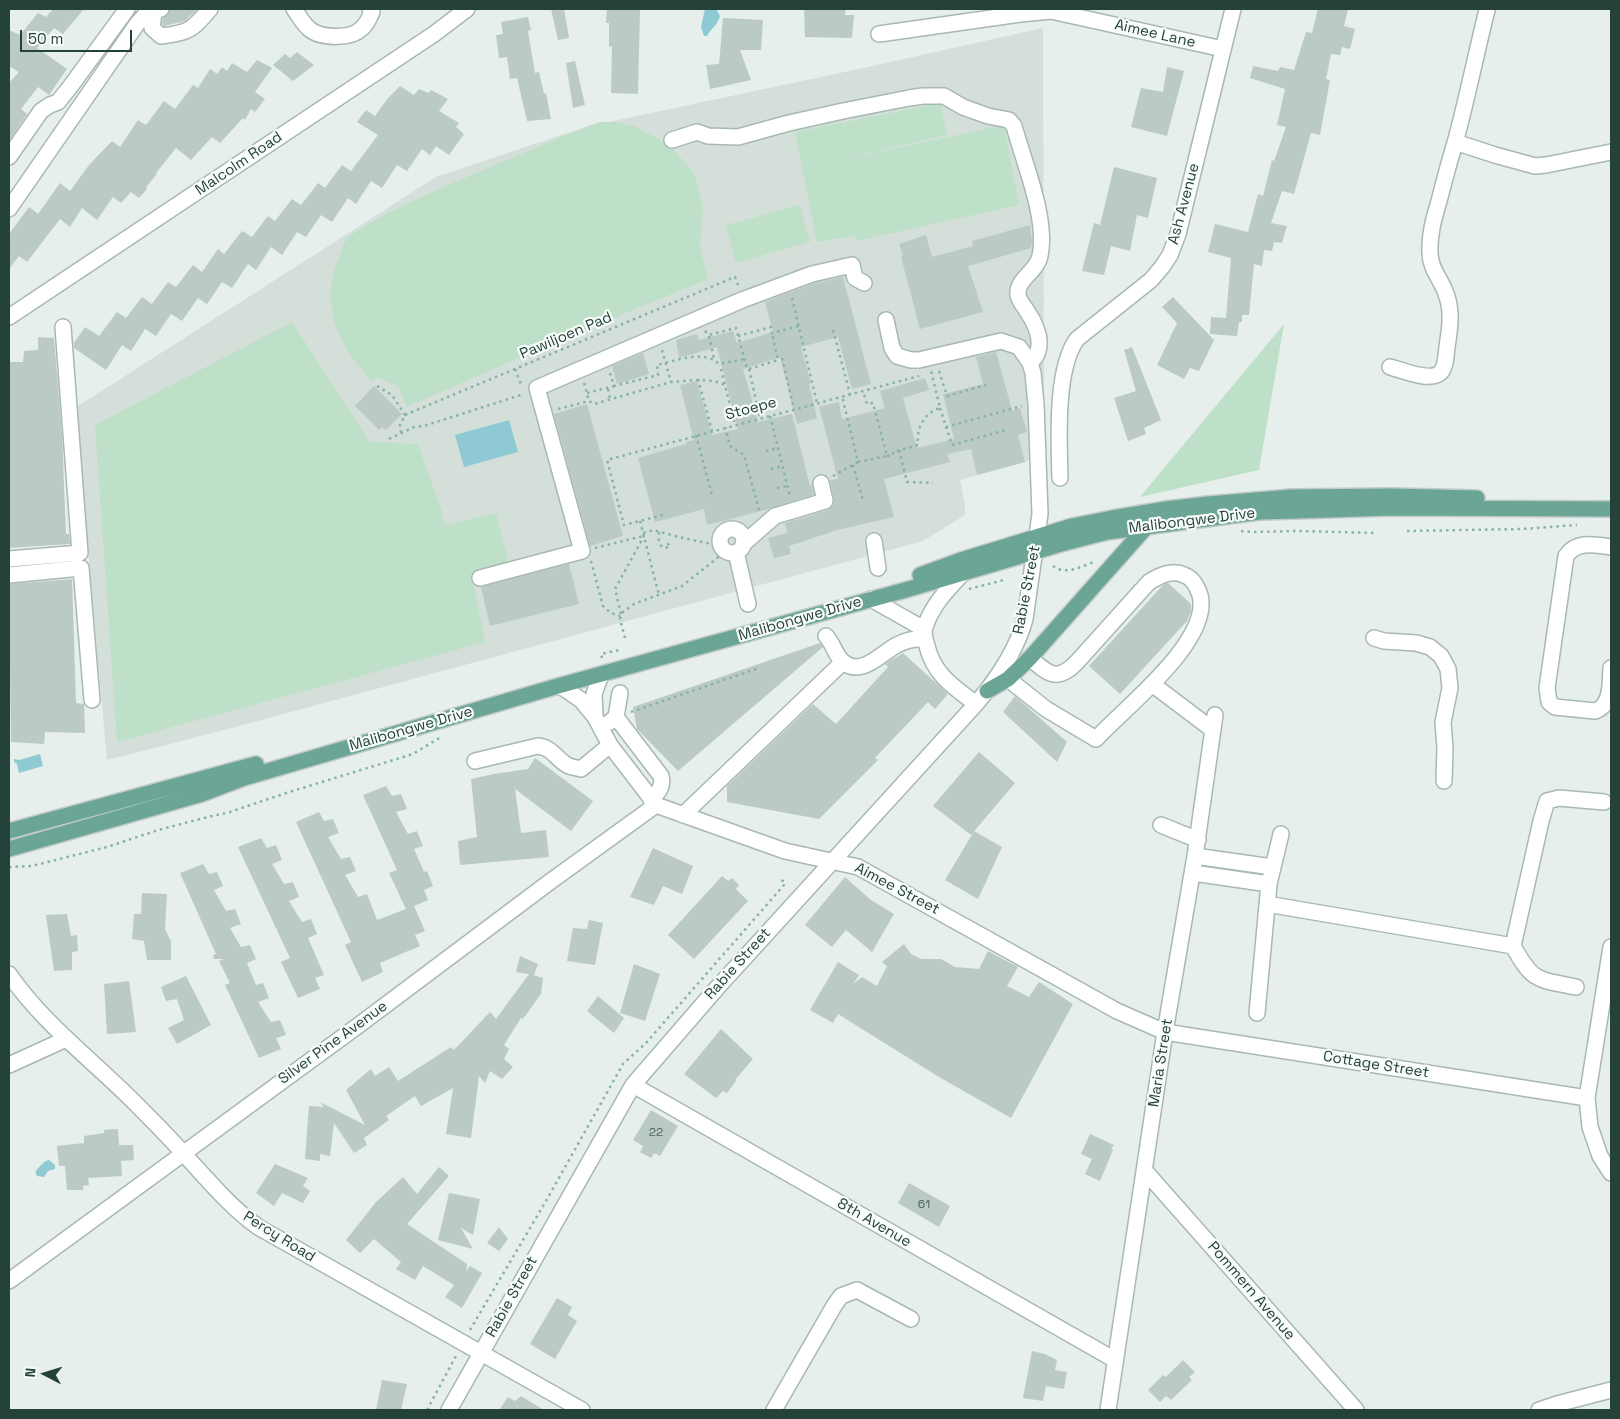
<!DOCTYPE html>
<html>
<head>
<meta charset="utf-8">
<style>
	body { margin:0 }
	#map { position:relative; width:1620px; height:1419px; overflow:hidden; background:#e6efeb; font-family:"Space Grotesk",sans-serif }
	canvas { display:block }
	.frame { position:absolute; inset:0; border:10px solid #24423a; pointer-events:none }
	.north { position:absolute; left:20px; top:1349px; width:50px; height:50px; -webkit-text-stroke:4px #f7fbf9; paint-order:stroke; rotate:275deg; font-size:14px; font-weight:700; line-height:20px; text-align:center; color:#24423a }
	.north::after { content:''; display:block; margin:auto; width:18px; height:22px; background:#24423a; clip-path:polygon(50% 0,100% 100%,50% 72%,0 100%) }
	.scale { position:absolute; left:20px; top:30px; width:112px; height:22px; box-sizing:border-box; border:2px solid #24423a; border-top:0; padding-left:6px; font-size:15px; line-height:18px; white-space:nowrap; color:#24423a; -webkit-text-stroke:4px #f7fbf9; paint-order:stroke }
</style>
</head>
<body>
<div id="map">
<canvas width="1620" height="1419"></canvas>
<div class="frame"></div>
<div class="north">N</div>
<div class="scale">50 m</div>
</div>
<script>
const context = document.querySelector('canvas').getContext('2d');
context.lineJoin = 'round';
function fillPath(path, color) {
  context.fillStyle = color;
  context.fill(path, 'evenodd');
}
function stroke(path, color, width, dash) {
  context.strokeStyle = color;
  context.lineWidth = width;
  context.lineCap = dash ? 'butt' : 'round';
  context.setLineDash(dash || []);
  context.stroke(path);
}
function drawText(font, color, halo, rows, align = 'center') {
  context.font = font + ' "Space Grotesk",sans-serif';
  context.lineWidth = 4.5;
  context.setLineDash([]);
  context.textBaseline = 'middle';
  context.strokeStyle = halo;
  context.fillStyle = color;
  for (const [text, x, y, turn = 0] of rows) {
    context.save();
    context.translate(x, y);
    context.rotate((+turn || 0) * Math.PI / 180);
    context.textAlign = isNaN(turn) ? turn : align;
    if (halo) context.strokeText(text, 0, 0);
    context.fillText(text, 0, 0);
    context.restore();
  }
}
const built = new Path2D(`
	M1043,28L1044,387L1042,454L1025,462L960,480L965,505V515L923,541L228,729L107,760L75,408L436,177L585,127L868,67Z`);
const green = new Path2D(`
	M940,103L947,135L818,165L1004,125L1019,205L857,241L855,236L817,242L795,132Z
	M600,122H615L634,126L658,139L674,150L694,173L703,206L700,248L708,279L539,349L407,407L398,387L376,377L371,381C339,345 318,305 339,257C341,251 343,244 347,239C350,234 360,230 365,226C388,212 412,201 437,190C484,169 533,149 581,129Z
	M800,205L810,242L736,263L726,225Z
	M292,322L370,442L418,444L441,509L445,525L496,513L509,564L472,576L485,642L117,742L95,425Z
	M1284,324L1259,470L1140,497Z`);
const water = new Path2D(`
	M705,9L717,10L720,16C718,25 711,28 707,36H704L701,27Z
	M509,420L518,452L464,467L455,435Z
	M40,754L43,766L19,773L17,764L14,762V759L19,760Z
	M49,1160L55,1165V1169L48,1171L44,1177L37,1176C34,1170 37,1170 41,1165C45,1162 44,1161 49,1160Z`);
const building = new Path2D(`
	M53,9H84L63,34L54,28L37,48L67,69L49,95L38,87L21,109L27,114L9,141V83L19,72L9,66V30L20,35L38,13L46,17Z
	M170,9H198L185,21L164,26L162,24L163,18L168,15Z
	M551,9H564L569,38L558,40Z
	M607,9H640L638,94L611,93L612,46L609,47V23H606Z
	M804,9H846L845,15H854L852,38L805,37Z
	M1318,9H1348L1344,26L1355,29L1350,49L1342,47L1340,55L1331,54L1326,79L1330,80L1320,135L1311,133L1294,194L1282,191L1271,223L1287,226L1282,243L1274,242L1272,251L1264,250L1262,266L1254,264L1249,315H1242V322H1239L1237,336L1210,334L1211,317L1226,318L1231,258L1208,252L1215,224L1248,232L1258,194L1263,196L1272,160L1274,161L1286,127L1277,125L1285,89L1250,78L1253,66L1278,71L1280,67L1294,70L1306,32L1312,33Z
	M528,17L531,30L528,31L535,73L539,72L544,94L546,93L551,119L527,121L517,78L510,79L507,57L499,58L496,35L503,34L501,22Z
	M723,18L763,20L761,50H740L751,80L710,89L706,65L719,64Z
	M297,52L314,65L293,81L273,65L285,54L290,58Z
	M257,60L272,68L255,92L265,99L255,112L251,109L245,120L243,118L220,143L212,137L191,160L176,148L156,173L157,174L146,187L147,189L139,198L131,192L121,203L113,197L97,220L82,208L70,227L60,219L27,262L19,256L9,269V234L29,207L38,214L60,183L70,191L89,165L112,141L120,147L138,120L146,125L164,101L175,109L193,85L198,88L210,69L217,74L222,67L227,71L232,63L247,72Z
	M575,61L585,105L573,108L566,63Z
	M1167,67L1184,71L1167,136L1131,127L1141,88L1163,92Z
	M400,86L414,95L419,89L429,93L431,90L448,99L439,111L459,123L456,127L464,134L449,155L436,146L430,155L422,149L407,171L397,165L382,188L371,181L356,204L348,198L332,222L321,215L306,237L297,232L282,255L271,247L256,270L248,264L232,288L222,282L207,304L198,298L182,321L171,314L156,336L145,329L131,351L122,345L106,370L74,348V343L85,327L99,336L117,312L126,318L142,297L152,304L168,282L176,287L193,265L202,272L218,249L224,254L242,231L252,237L268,216L275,221L292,199L301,205L318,183L325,188L342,165L351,171L378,135L357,122L366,110L375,116L388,98Z
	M1114,167L1157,178L1148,218L1137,215L1130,251L1111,246L1104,275L1082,271L1094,223L1100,225Z
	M1030,225L1032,241L1031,248L968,266L983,312L920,329L901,257L903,256L899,244L926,235L932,257L973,246L972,241Z
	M843,277L871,384L852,389L838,337L801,347L811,383L809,384L817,418L797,424L780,357L743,369L758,422L792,414L810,486L812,485L814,495L769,509L707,525L704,509L655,522L638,458L686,444V442L694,440L680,385L697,381L712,435L738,429L717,347L679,358L676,340L697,334L699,340L733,331L737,343L773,332L765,302L815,283Z
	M1173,297L1214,340L1199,371L1190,368L1184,379L1157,365L1177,323L1162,307Z
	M38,337L54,338L62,435L66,534H69L70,544L9,548V362H23L24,351L38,350Z
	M1132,347L1161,420L1144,428L1146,434L1128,441L1114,398L1136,391L1124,350Z
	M996,352L1012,410L1020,408L1027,432L1018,435L1025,462L977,475L971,449L947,454L950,462L884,479L894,517L837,530L789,546L791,554L774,558L768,538L787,533L785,523L828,510L834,504V499L830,480L838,479L819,407L839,402L842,419L885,408L880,391L925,378L929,390L903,398L917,448L954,439L943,394L983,384L976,357Z
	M643,353L649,374L617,384L612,366Z
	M374,386L402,414L386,430L382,427L379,430L355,406Z
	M587,404L623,536L590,546L554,414Z
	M569,564L579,604L490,626L481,587Z
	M72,579L76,703L84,704L85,733L45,732L44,744L11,742L9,584Z
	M1168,583L1191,604V611L1187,621L1120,694L1089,666L1163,585Z
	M820,643L823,647L678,771L637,729L633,707Z
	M903,653L948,694L935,709L928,702L875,758L878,760L819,819L727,802V786L813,704L836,724L888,667L885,664Z
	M1015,696L1067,742L1057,762L1003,712Z
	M979,752L1015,783L971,835L933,806Z
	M535,758L593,801L571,831L515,789L521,833L546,830L549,857L460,865L458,841L477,837L471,779L494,774L528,769Z
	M386,786L392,796L401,794L407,809L396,812L408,834L417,831L423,846L414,849L424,872L427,871L433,886L424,890L428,900L414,906L425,931L415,935L420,946L380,963L383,972L362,982L345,945L351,942L296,822L319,812L324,821L333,819L339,833L328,837L341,859L350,857L356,871L345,875L358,897L367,894L377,920L406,909L389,873L397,870L363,795Z
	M974,831L1002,847L978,899L945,880Z
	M261,838L267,848L276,845L282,860L272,864L284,884L293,882L299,897L289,901L302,922L311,919L317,934L308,938L324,975L315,978L320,989L298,998L281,962L290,958L238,847Z
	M653,848L693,866L682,894L663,886L654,905L630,897Z
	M203,864L209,874L217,872L223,886L214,890L226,911L235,909L241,924L230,928L241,947L250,945L256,959L247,963L256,985L263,983L269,998L258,1002L271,1022L280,1020L286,1035L276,1038L281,1049L259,1058L225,985L230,983L219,961L224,959H214L213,955L216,954L180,873Z
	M722,876L728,881L732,878L739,885L736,889L748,901L694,959L668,935Z
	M845,877L871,900L894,914L872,952L846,930L832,947L805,925Z
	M142,893L167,894L165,929L171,941V960H147L144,941L132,939L134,914H141Z
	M67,914L71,936L77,935L78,951L72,952V970L54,971L46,915Z
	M589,920L603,923L595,965L567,961L573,928L587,929Z
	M904,944L911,954L921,959H941L955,967L979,969L988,951L1018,967L1007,986L1029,997L1039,982L1073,1004L1011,1118L939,1077L838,1014L833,1023L810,1010L838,962L859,975L853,984L862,977L877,986L887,966L882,962Z
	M520,956L538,964L534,975L530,974L543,978L541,994L523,1019L521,1018L504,1045L509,1049L504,1059L513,1067L502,1079L490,1071L485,1083L479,1076L471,1138L446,1134L453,1088L421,1106L415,1096L386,1116L389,1120L364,1138L367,1145L354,1153L334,1123L330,1156L320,1154V1161L305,1159L309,1106L324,1107L320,1102L365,1125L346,1090L371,1069L375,1076L389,1067L398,1081L451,1047L454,1050L490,1012L496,1019L529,974L516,972Z
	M634,964L660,974L645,1021L620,1013Z
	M186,976L211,1025L177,1044L168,1028L184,1020L177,999L166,1001L161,987Z
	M129,981L136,1032L107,1034L104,984Z
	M598,996L624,1018L614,1033L587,1011Z
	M721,1029L753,1059L735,1080L736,1081L727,1093L723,1091L716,1098L684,1074Z
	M651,1110L678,1126L660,1156L654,1153L651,1158L640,1152L643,1146L633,1140Z
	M118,1129L119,1145H133L134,1160L121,1161L122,1176L88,1178L89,1185L83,1186V1190H67L65,1166H59L57,1146L84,1143V1136L104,1133V1130Z
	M1090,1134L1114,1145L1111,1149L1113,1150L1100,1181L1085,1174L1092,1159L1081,1154Z
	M275,1164L308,1178L303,1186L310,1191L303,1203L282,1193L274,1206L256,1193Z
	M439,1167L449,1176L407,1224L467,1264L466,1271L470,1266L482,1273L462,1308L445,1297L454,1285L423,1266L415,1280L396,1269L401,1262L374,1239L360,1253L346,1240L376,1202L403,1177L417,1194Z
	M909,1183L950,1206L939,1227L898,1203Z
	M449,1193L480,1199L473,1235L461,1228L473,1249L438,1240Z
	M499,1227L508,1239L499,1251L487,1243Z
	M557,1298L572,1307L568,1315L577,1321L555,1359L530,1344Z
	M1032,1351L1045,1354L1057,1360L1055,1370L1067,1372L1064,1389L1046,1386L1043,1401L1023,1398Z
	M1183,1360L1195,1372L1189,1377L1192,1380L1171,1400L1166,1396L1160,1402L1148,1390L1163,1375L1166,1377Z
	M382,1380L407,1384L401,1410H376Z
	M521,1396L544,1410H499L508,1397L515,1401Z`);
const path = new Path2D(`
	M792,298L817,403
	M833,330L850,394
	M705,331L709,335L736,328L747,369H749L760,418
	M709,336L714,359
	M738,336L771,327L772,333L799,326
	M662,350L671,382C689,381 708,377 725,385
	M782,358L794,409
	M515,369L522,387
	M721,369L735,425
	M749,369L778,360L772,333
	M939,371L947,396L986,385
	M610,373L614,386L658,375L657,365C675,361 704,349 719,364L744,359
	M698,379L712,431
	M584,383L589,401
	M377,386L392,395L405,415
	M608,389L610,399
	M587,393L614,386
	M940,408L952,445L1006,430
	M558,409L589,401L594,404L671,382
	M405,415L735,277L738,285
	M770,416L790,496
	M725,427L730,446L744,455L759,510
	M946,427L1022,406
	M401,433L400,425L405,415
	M696,435L712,495
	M389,439L414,427L424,426L524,394
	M899,450L907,482L933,483
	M766,451L778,448
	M887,456L893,455V452L918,445C916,428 924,413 940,408L931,371
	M858,462L887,456L873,403L867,404L863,391
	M853,465L863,500
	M771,469L783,466
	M833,476L858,462L842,396
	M777,488L788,486
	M663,515L624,525L607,460L919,376
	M640,521L659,595
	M1241,531L1255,532L1298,531L1377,533
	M1407,531L1522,529L1577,525
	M659,532C659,538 657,544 664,548L670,547L667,542
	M595,548L643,536
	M591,561L603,606L611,613L620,616
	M1053,566C1065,576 1083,566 1096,561
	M969,589L1004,580
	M621,614L615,589L644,536
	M625,638L620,619L623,612L634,604L682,586L716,559L719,556L721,546L679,537L653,530L643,533
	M602,658L601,654L619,650
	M631,712L759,668
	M9,867L32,866L107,847L158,830L204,818L230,812L286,793L413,754L441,737
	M470,1330L546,1201L623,1064L646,1043L784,885L785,882L781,880
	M427,1410L457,1354`);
const minor = new Path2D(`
	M294,9C299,16 304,26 312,31C323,38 351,39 361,29C367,25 369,18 372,12L370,9
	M154,12L152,28L161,36C189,33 192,30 210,9
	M879,34L1020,14L1051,11L1223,49
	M672,140L697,132L708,136L738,137L789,123L843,111L909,98L923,96H944L963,107L988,116L1009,120L1014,126C1024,163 1048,219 1040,256C1037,272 1016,279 1018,295C1019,301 1024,306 1027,311C1035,323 1043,340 1037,354C1036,357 1032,361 1030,363
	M1455,142L1495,155L1535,166L1546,165L1611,152
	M9,157L41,111L50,105L58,102L70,87L127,9
	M9,209L137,24L145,15L161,9
	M9,317L434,34L467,9
	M1390,367C1402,370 1431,383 1441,372C1446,366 1446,355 1447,347C1450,327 1453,310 1445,291C1440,278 1430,268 1430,253C1429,235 1434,218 1439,201C1444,182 1449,162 1455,143C1467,99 1476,54 1487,10
	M1060,478C1059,441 1055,369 1077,339L1151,280L1162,267L1170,255L1178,234L1233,9
	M720 541a12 12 0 1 1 24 0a12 12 0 1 1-24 0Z
	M874,541L878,568
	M743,544L775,516L825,501L821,483
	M1611,547C1595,545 1577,540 1566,556L1547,688L1549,702L1555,707L1595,711C1612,706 1610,682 1611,668
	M736,552L748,604
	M9,559L80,553L63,327
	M963,573C948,589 932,605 925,627C923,633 925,640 927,646C934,675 954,687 976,704
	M9,575L81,568L92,700
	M480,578L582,551L537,388L742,300L812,274L852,265L855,278L864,283
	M871,599L924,629
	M826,636C833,643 835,655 843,662C861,677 881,654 895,646C904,641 915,638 925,639
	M1374,638L1384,641L1416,643L1430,647L1441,656L1448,669L1450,688L1443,722L1445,748L1444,781
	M1008,679L1046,709L1096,739C1124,708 1212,641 1200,595C1197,586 1193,578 1184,575C1172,569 1159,576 1149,582L1077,662C1058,682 1049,675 1030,658
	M1152,684L1213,730
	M558,686L565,689L581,700L595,717L610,745L656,805L785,851L858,867L1117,1011L1165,1032L1587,1098
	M595,717L594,694L601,675
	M616,717L661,776C664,787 658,792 651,800
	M610,722L616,717L620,693
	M475,761L538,746C554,748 556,760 569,766C572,767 577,768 581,769L610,745
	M683,815L843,662
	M1161,825L1198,840
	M1195,856L1272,867
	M1193,873L1269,884
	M1267,904L1513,946
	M1611,947L1587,1098L1590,1127L1600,1156L1611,1173
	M9,974C44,1025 95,1062 138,1106C153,1121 169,1137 183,1153C207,1179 229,1206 258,1227L582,1410
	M1576,987C1536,979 1533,982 1513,946L1541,821L1547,801L1559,798L1604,802
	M1257,1013L1269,884L1281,834
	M9,1065L66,1039
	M633,1085L1115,1360
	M1145,1171L1356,1410
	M9,1281L359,1025L551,881L656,805
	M449,1410L633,1085L717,988L976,704C997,679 1017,650 1025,619L1040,514L1036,404L1033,373L1030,363L1019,347L1001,341L919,360H911L897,356L892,348L886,320
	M774,1410L834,1306L841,1296L857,1290L911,1319
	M1108,1410L1165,1032L1195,856L1215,715
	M1539,1410L1557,1404L1611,1390`);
const major = new Path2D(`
	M920,575L961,560L1072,526L1112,518L1166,509L1208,504L1291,497L1392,496L1477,498
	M987,691L1008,679L1030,658L1148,525
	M9,831L256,764
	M9,849L202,794L244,778L558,686L909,589L1061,544L1107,532L1260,512L1295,511L1393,508L1611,509`);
const numberNames = [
	["22",656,1133],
	["61",924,1205]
];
const streetNames = [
	["Aimee Lane",1155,34,13],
	["Malcolm Road",239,164,-34],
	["Ash Avenue",1184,204,-75],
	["Pawiljoen Pad",566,336,-23],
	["Stoepe",751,409,-15],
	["Malibongwe Drive",1192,521,-7],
	["Rabie Street",1027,590,-79],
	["Malibongwe Drive",800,619,-16],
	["Malibongwe Drive",411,729,-16],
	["Aimee Street",897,889,28],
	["Rabie Street",738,964,-48],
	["Silver Pine Avenue",333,1043,-36],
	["Maria Street",1161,1063,-81],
	["Cottage Street",1376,1065,9],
	["8th Avenue",874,1223,30],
	["Percy Road",279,1237,32],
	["Pommern Avenue",1251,1291,49],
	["Rabie Street",512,1297,-61]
];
fillPath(built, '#d4dfda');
fillPath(green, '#bfe0c8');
fillPath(water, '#8ec9d4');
fillPath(building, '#bbcac4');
stroke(minor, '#a8b8b2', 18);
stroke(major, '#c2cac8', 18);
stroke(path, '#86b3a5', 2.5, [2.5, 4]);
stroke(minor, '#fff', 15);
stroke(major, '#6aa596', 15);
drawText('12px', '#4a645c', null, numberNames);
drawText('15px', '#24423a', '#f7fbf9', streetNames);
</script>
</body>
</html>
